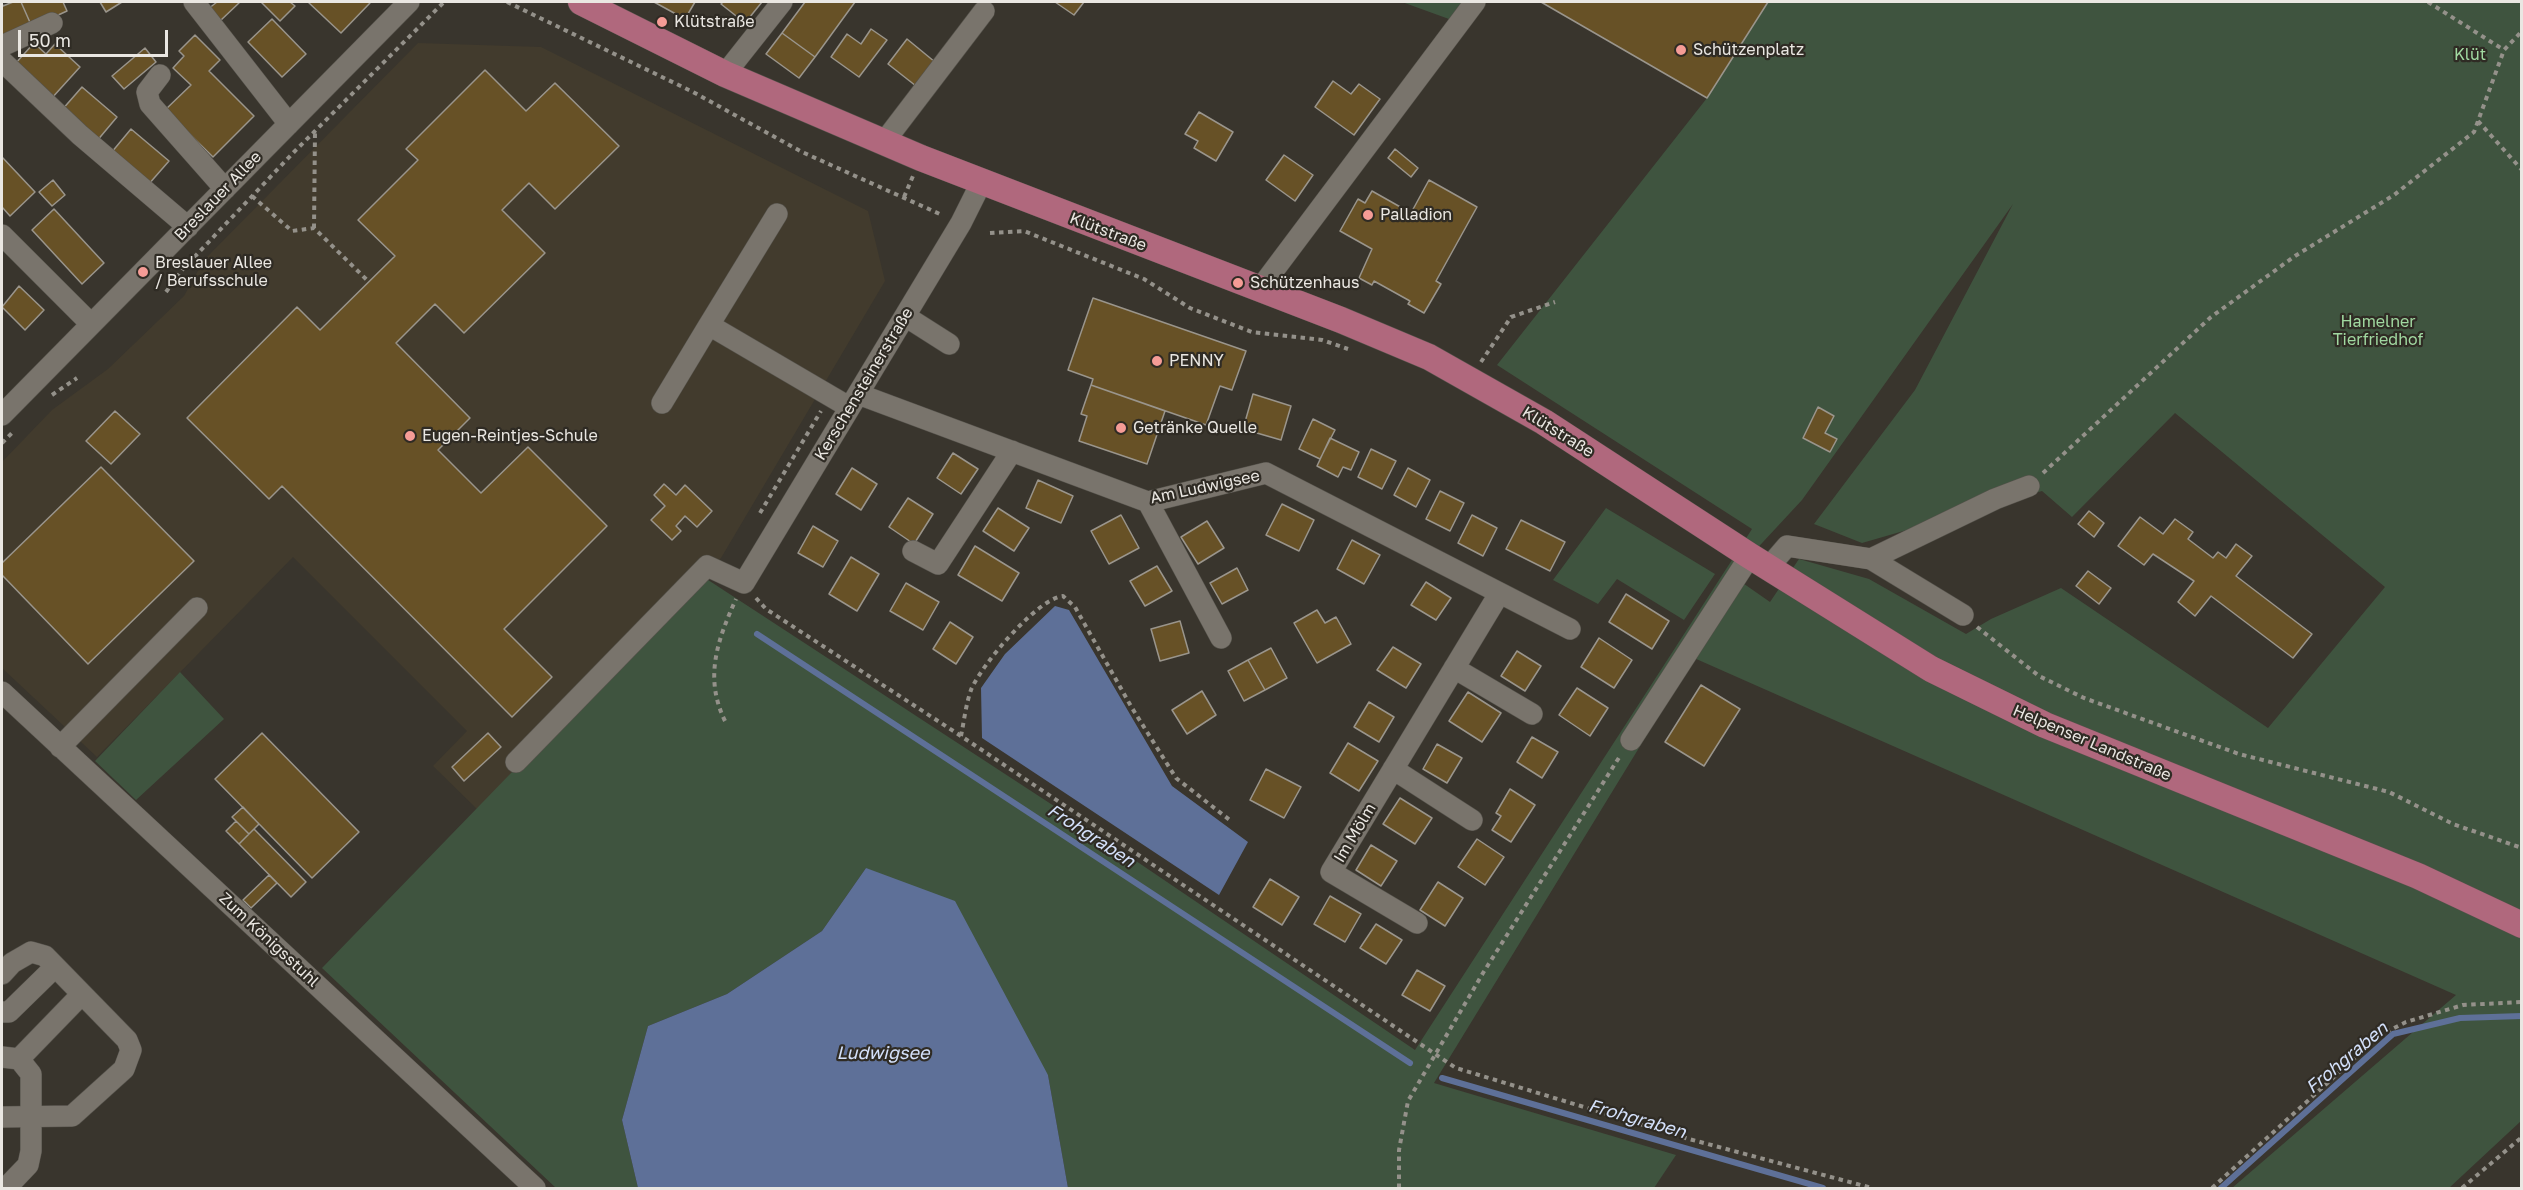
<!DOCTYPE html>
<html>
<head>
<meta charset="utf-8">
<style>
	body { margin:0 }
	#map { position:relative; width:2523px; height:1190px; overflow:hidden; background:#39352d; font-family:"Golos Text",sans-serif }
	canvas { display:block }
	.frame { position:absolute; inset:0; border:3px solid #eae7e2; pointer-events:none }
	.scale { position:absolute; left:18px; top:30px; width:150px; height:27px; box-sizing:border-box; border:3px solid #eae7e2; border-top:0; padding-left:8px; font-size:18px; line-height:21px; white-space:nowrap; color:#eae7e2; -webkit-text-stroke:4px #2f2b24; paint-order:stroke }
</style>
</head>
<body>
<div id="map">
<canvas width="2523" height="1190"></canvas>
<div class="frame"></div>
<div class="scale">50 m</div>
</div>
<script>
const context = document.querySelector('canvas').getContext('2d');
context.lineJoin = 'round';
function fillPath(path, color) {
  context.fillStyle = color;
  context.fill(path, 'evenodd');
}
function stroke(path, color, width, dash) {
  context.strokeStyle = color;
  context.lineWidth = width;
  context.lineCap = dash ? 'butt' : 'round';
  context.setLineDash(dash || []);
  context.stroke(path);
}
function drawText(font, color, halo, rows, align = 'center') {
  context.font = font + ' "Golos Text",sans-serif';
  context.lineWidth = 4.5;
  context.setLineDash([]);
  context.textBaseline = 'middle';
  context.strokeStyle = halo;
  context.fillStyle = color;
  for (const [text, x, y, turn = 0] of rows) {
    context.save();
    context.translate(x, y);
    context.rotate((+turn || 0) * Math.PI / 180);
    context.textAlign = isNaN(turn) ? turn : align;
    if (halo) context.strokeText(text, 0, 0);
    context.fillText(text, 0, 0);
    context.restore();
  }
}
const built = new Path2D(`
	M418,43L541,47L868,211L885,281L721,558L477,809L433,766L467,731L293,557L97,757L2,668V462L52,410L108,369L184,296L204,260Z`);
const green = new Path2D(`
	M1402,2H1475L1460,23Z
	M1541,2H2521V1121L2449,1188H2232L2456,995L1694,658L1434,1083L1676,1155L1654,1188H1068L1048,1075L866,868L822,931L727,994L648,1026L622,1120L638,1188H556L322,968L702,576L1077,821L1415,1050L1752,529L1497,365L1707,98ZM2013,204L1915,390L1814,524L1862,543L2042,491L2072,517L2175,413L2385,587L2268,728L2061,588L1991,619L1966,634L1869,579L1799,559L1770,602L1737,579L1750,556L1802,500Z
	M1606,508L1715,574L1684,620L1617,579L1598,604L1553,580Z
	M180,672L224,719L136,800L95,761Z`);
const water = new Path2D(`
	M1055,606L1069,610L1172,786L1248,842L1219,895L982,738L981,688L1005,654Z
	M866,868L955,901L1048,1075L1068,1188H638L622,1120L648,1026L727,994L822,931Z`);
const stream = new Path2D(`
	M757,634L1410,1063
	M1442,1078L1823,1188
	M2221,1188L2393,1034L2460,1018L2522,1016`);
const building = new Path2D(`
	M13,2H21L32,27L2,40V3L3,6Z
	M21,2H63L67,11L32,27Z
	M100,2H122L106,12Z
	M217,2H240L220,21L208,9Z
	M261,2H290L295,6L280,21Z
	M308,2H368L370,3L341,33Z
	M654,2H695L685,19Z
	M723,2H762L745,23L721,4Z
	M805,2H855L815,57L782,33Z
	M1055,2H1084L1074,15Z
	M1541,2H1768L1707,98Z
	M272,19L306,54L282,77L248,42Z
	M871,29L887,40L859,77L831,57L847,34L861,44Z
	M782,33L815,57L799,78L766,54Z
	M195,35L220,60L209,71L254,116L213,157L165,110L191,85L173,68L184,56L179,51Z
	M907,39L935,62L916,86L888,64Z
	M34,43L46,54L55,44L80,67L51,99L14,65Z
	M145,48L156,62L124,89L112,76Z
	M485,70L526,111L555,83L619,146L555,209L529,183L502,210L545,253L464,333L435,304L396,343L470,418L438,450L481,493L528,447L607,526L504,629L552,677L512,717L282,486L269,499L187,418L297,307L320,330L395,256L358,220L418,160L406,149Z
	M1333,81L1351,94L1359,84L1380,99L1354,135L1315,107Z
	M82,87L117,117L96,142L61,111Z
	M1199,112L1233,132L1216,161L1194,148L1198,141L1185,134Z
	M131,129L169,161L148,185L111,153Z
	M1395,149L1418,168L1411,177L1388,158Z
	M1284,155L1313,175L1295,201L1266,180Z
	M2,157L35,192L10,216L2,207Z
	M53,180L65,195L52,206L39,192Z
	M1429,180L1477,207L1436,281L1441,284L1424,313L1408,304L1410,301L1374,281L1372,285L1359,278L1372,249L1340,231L1358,199L1365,203L1372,191L1411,213Z
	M54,209L104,263L82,284L32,230Z
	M19,286L44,310L25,330L2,307Z
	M1093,298L1246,351L1232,390L1220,386L1206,425L1091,385L1093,379L1068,370Z
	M1091,385L1165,411L1147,464L1079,441L1087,416L1081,414Z
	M1253,394L1291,406L1281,440L1243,429Z
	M1818,407L1834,416L1825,433L1837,439L1830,452L1803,438Z
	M115,411L140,434L111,464L86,441Z
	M1313,419L1335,430L1320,459L1299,449Z
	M1330,438L1359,452L1351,470L1343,467L1338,477L1317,466Z
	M1371,449L1396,461L1382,489L1358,477Z
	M953,453L978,469L961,494L937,478Z
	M101,467L194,561L88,664L2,575V563Z
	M852,468L877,484L861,510L836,494Z
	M1408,468L1430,480L1416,507L1394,495Z
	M1038,480L1073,496L1061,523L1026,508Z
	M664,484L676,495L685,485L712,511L697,527L685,516L676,526L681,531L672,540L651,520L665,506L654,495Z
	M1440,491L1464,503L1450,531L1426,519Z
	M908,498L933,514L914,544L889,527Z
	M1282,504L1314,520L1299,551L1266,535Z
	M998,508L1029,528L1014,551L983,531Z
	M2089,511L2104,523L2094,537L2078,524Z
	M1121,515L1139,548L1109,564L1091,531Z
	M1472,515L1497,528L1483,556L1458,543Z
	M2140,517L2163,534L2175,519L2193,532L2188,539L2213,558L2218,552L2226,558L2236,544L2252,556L2236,576L2312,634L2293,658L2211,596L2195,616L2178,602L2194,581L2153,554L2144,565L2118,546Z
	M1521,520L1565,542L1550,571L1506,549Z
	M1207,521L1224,548L1198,564L1181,537Z
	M813,526L838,541L823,567L798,553Z
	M1352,540L1380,555L1364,584L1337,569Z
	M975,546L1019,573L1002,601L958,575Z
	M851,557L879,574L857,611L829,594Z
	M1157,566L1172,591L1145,606L1130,581Z
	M1237,568L1248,590L1222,604L1210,583Z
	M2088,571L2111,588L2099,604L2076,586Z
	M1426,582L1451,598L1436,620L1411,605Z
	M906,583L939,602L923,630L890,611Z
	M1626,594L1669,621L1652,649L1609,622Z
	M1317,610L1325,623L1336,617L1351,644L1317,663L1294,623Z
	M1180,621L1189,653L1160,661L1151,629Z
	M950,622L973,637L956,664L933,649Z
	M1599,638L1632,660L1614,688L1581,667Z
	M1393,647L1421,664L1406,688L1377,670Z
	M1271,648L1287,678L1265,690L1248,660Z
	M1517,651L1541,666L1525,691L1501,676Z
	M1248,660L1265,690L1244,701L1228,671Z
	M1701,685L1740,709L1704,766L1665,742Z
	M1577,688L1608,708L1590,736L1559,715Z
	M1202,691L1216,715L1187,734L1172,710Z
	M1468,692L1501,713L1482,742L1449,721Z
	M1369,702L1394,717L1379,742L1354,727Z
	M262,733L359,832L312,878L215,779Z
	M488,733L501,747L464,781L452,767Z
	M1532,737L1558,752L1542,778L1517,762Z
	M1348,743L1378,761L1359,791L1330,773Z
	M1437,744L1462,758L1447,783L1423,769Z
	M1266,769L1301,787L1284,818L1250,800Z
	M1510,789L1535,805L1511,842L1492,830L1501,816L1496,813Z
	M1400,798L1432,818L1415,844L1383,824Z
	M243,807L259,824L249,834L232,817Z
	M236,821L249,834L239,844L226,831Z
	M254,829L306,882L291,897L239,844Z
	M1477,839L1504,857L1485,885L1458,867Z
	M1371,845L1397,861L1381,886L1356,870Z
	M269,875L277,883L251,908L243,900Z
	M1270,879L1299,897L1282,925L1253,907Z
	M1438,882L1463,898L1445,926L1420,910Z
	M1330,896L1361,914L1345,942L1314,924Z
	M1376,924L1402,940L1386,964L1360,948Z
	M1417,970L1445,986L1430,1011L1402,995Z`);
const path = new Path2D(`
	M507,2L693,92L802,152L942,215
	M2428,2L2504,50
	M2478,121L2522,170
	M252,196L292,231L314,228L369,282
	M904,197L913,176
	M314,228L315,131
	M990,233L1024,231L1144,279L1190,308L1252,332L1322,340L1348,349
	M166,292L182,270L294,152L444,2
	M1481,362L1511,317L1555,302
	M52,395L77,378
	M2,443L12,433
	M2043,473L2211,317L2295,256L2394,195L2474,132L2504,50L2522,31
	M760,513L821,411
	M756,598L766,609L961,736L1456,1068L1689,1139L1872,1188
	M1977,627L2039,676L2084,698L2239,754L2389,792L2453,824L2522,848
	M725,721C704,678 717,641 736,599
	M961,736C964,721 966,704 971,690C981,665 1038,598 1063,596L1075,607L1132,708L1176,778L1231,821
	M1399,1188V1150L1408,1101L1483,973L1620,756
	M2212,1188L2380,1035L2406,1022L2463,1005L2522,1002
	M2462,1188L2522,1137`);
const minor = new Path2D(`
	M194,2L289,124
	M2,46L52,23
	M2,61L80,135L188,227
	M725,74L782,2
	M160,75L147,92L150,104L225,189
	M884,142L984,11
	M777,214L709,325L849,407
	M2,235L91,324
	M1259,290L1475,2
	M905,316L949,344
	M858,394L1148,502L1266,473L1570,629
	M662,403L709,325
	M2,415L409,2
	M1148,502L1221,638
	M913,551L938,564L1012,451
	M1871,559L1995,499L2029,486
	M1768,568L1787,546L1871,559L1963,615
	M1454,668L1532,714
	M2,692L535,1188
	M1631,740L1750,556
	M60,747L197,608
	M516,762L707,566L744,583L961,223L981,183
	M1393,769L1472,820
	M1417,923L1331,872L1499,594
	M2,974L12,963L31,952L45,956L127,1040L131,1050L124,1069L72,1116L2,1117
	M2,1012H9L55,967
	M2,1057L19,1059L31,1074V1151L28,1165L6,1188
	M19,1059L82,994`);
const major = new Path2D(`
	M581,2L725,74L921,158L1341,320L1429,357L1544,422L1750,556L1931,669L2045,725L2418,876L2522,925`);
const markers = [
	[662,22,6,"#f59c96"],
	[1681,50,6,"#f59c96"],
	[1368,215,6,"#f59c96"],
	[143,272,6,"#f59c96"],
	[1238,283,6,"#f59c96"],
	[1157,361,6,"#f59c96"],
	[1121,428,6,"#f59c96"],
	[410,436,6,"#f59c96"]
];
const poiNames = [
	["Klütstraße",674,22],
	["Schützenplatz",1693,50],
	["Palladion",1380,215],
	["Breslauer Allee",155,263],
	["/ Berufsschule",155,281],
	["Schützenhaus",1250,283],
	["PENNY",1169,361],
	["Getränke Quelle",1133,428],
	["Eugen-Reintjes-Schule",422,436]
];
const parkNames = [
	["Klüt",2470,55],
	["Hamelner",2378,322],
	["Tierfriedhof",2378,340]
];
const streetNames = [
	["Breslauer Allee",218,196,-46],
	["Klütstraße",1108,232,21],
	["Kerschensteinerstraße",864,384,-59],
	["Klütstraße",1558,432,32],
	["Am Ludwigsee",1205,487,-12],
	["Helpenser Landstraße",2092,743,23],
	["Im Mölm",1355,833,-59],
	["Zum Königsstuhl",269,940,43]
];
const waterNames = [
	["Frohgraben",1091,836,33],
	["Ludwigsee",883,1053],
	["Frohgraben",2347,1058,-40],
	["Frohgraben",1637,1119,16]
];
fillPath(built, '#423b2d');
fillPath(green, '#3f543f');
fillPath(water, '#5e7098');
stroke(stream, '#5e7098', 6);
fillPath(building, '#675126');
stroke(building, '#9a958c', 1.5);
stroke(minor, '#55524b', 22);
stroke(major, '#55524b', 27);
stroke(path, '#94918a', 4, [4.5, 4.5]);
stroke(minor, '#79746c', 21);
stroke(major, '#b0687d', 26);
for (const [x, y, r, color] of markers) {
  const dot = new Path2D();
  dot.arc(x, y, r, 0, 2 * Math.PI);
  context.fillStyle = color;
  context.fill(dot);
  stroke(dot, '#2f2b24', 2);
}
drawText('16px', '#eae7e2', '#2f2b24', poiNames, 'left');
drawText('16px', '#a1d9a1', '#2f2b24', parkNames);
drawText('16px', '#eae7e2', '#2f2b24', streetNames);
drawText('italic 18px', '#d4e1fb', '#2f2b24', waterNames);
</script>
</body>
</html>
